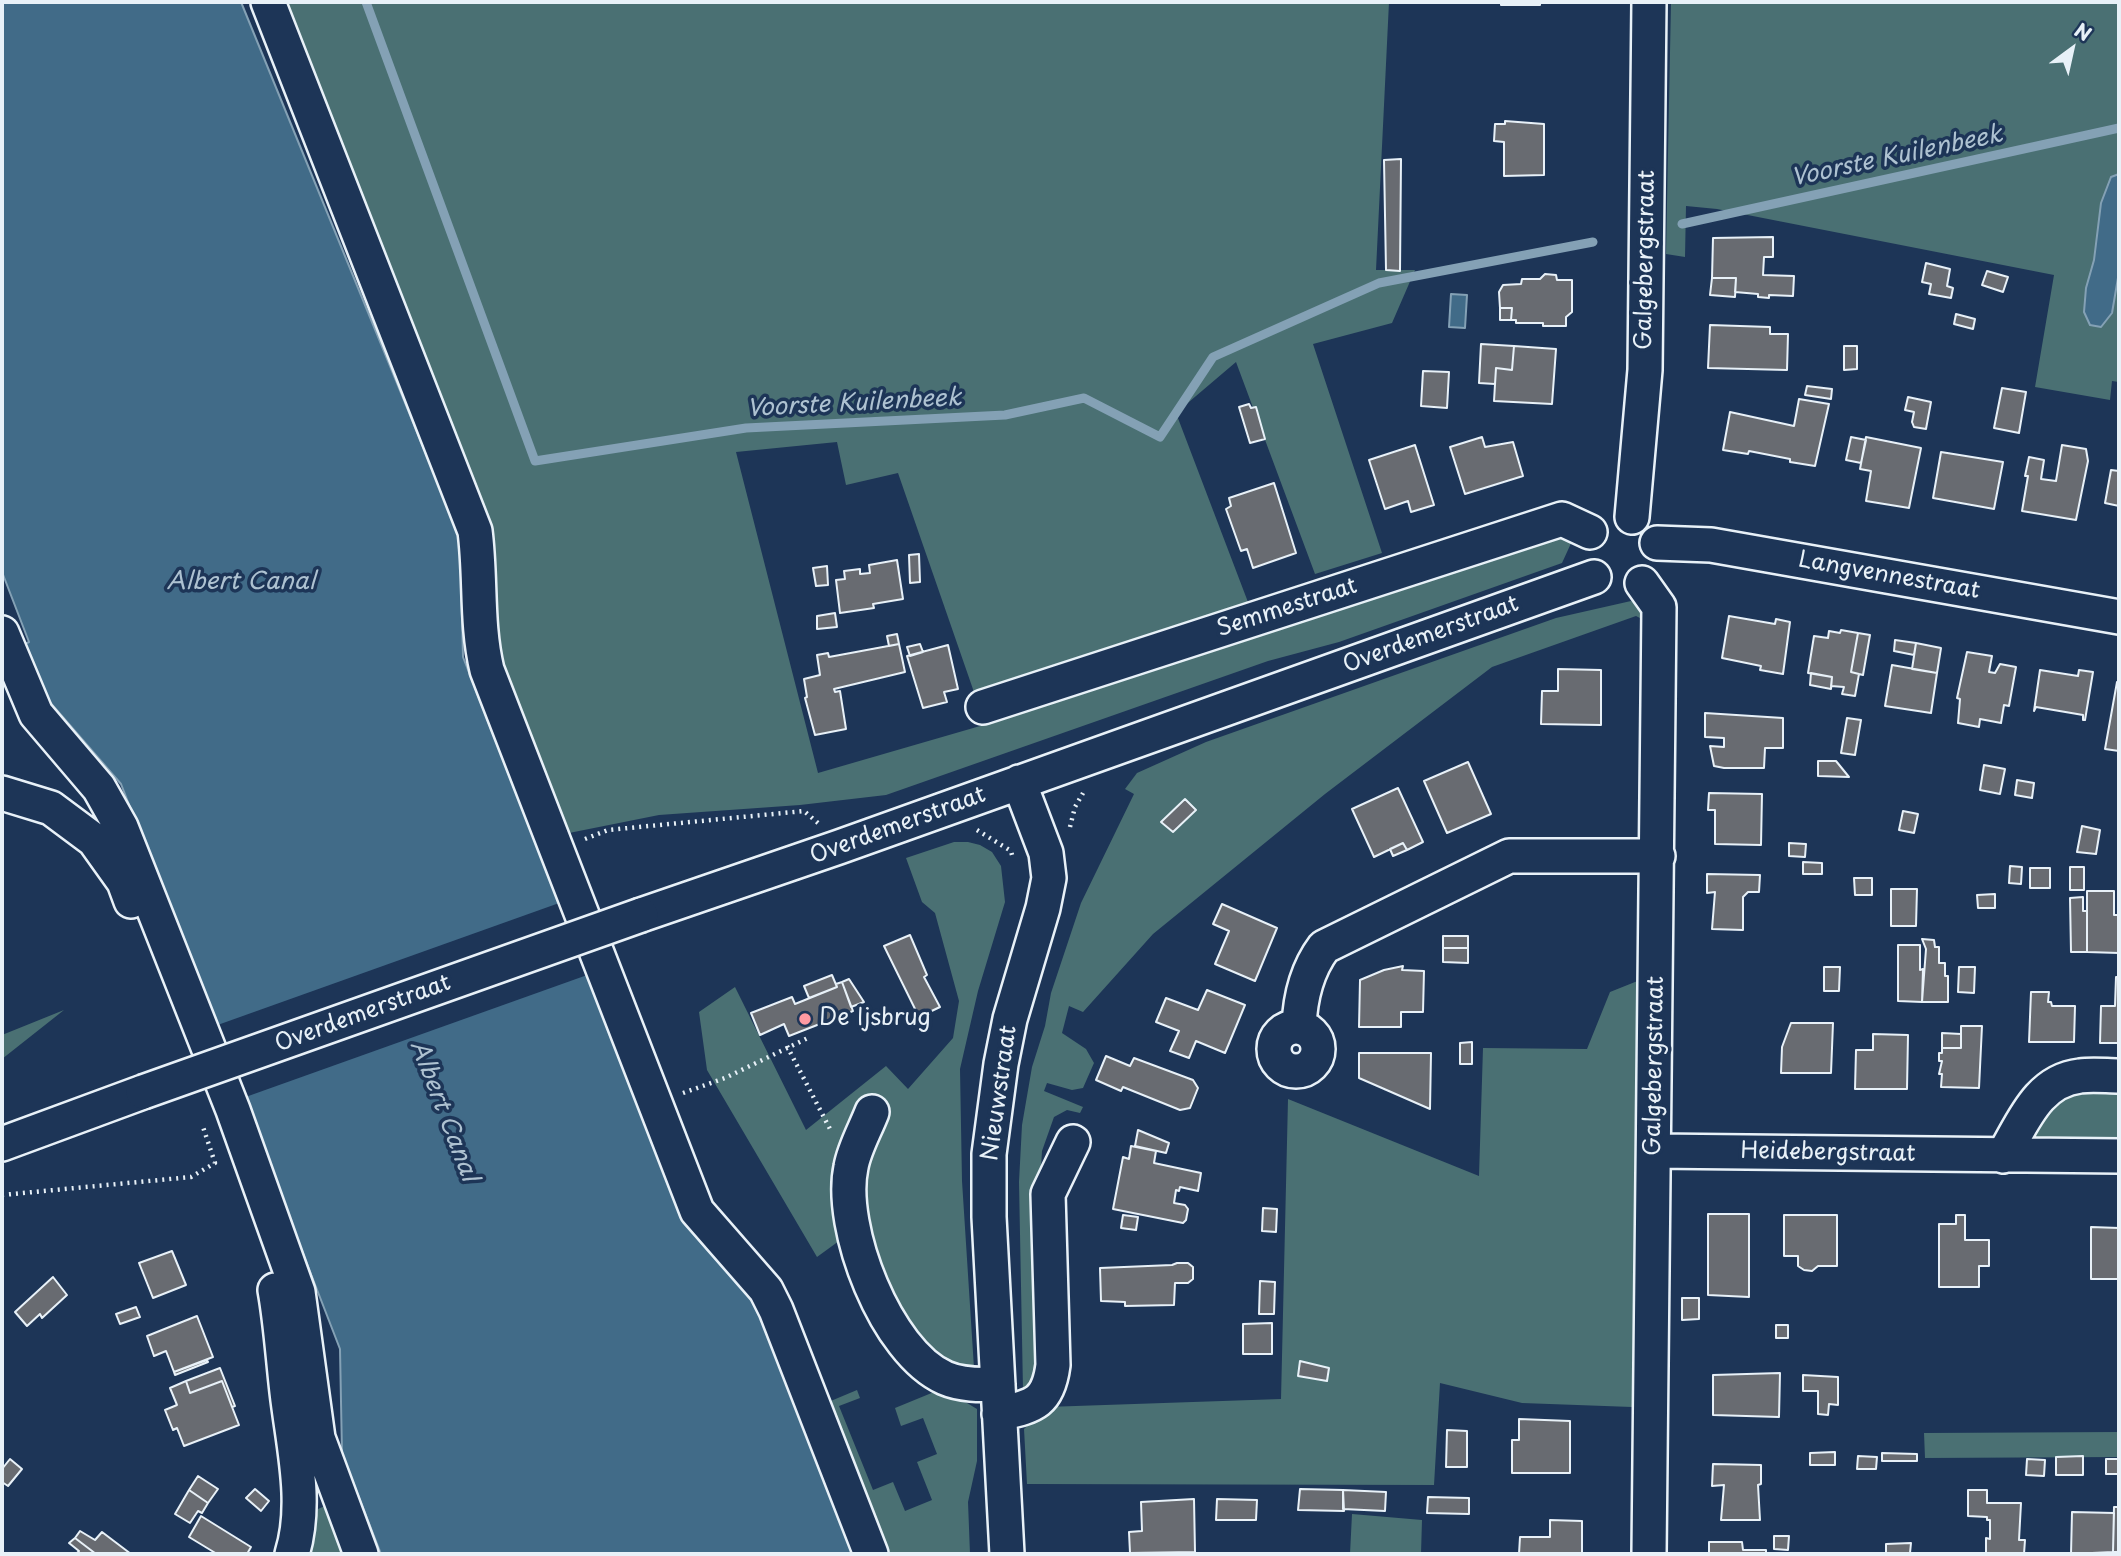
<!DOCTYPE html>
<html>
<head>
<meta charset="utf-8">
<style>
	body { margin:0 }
	#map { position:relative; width:2121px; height:1556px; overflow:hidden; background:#1d3557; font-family:"Playpen Sans",sans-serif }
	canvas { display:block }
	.frame { position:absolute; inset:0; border:4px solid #e8f1f8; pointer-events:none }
	.north { position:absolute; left:2037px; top:14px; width:70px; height:70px; -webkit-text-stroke:5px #1d3557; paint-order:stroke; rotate:33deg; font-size:19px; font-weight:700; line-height:28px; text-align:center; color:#e8f1f8 }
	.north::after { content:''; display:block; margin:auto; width:24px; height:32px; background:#e8f1f8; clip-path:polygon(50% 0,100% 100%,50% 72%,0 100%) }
</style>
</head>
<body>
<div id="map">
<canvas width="2121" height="1556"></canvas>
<div class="frame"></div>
<div class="north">N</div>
</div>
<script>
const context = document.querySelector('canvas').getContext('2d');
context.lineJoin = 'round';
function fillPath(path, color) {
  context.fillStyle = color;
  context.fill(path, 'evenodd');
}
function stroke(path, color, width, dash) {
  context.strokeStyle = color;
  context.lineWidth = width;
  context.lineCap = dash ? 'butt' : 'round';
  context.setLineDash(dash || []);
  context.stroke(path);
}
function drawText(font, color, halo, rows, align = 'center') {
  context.font = font + ' "Playpen Sans",sans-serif';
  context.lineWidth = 7;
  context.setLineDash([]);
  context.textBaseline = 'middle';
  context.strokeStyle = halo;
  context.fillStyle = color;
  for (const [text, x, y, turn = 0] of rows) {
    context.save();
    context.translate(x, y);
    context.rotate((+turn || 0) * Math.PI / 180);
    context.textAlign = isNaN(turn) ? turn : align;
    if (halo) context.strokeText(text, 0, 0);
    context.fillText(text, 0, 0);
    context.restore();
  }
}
const green = new Path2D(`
	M282,2H1389L1376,270H1415L1392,323L1313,344L1382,553L1315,574L1236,362L1176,413L1251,610L975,695L898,473L846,485L837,442L736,452L818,773L987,724L984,715L1561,532L1573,539L1562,563L1339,642L1268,661L886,795L800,805L659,815L559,835L490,661L488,548Z
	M1671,2H2119V174L2111,177L2101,203L2094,260L2086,288L2112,313L2119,272V382L2112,381L2110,400L2035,387L2054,275L1717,209L1686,206L1685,257L1666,254Z
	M1631,601C1642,605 1645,610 1646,621L1636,616L1492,667L1325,794L1153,934L1083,1012L1069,1006L1062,1033L1086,1049L1094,1063L1083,1088L1072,1090L1047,1083L1044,1091L1083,1107L1080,1113L1067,1110L1054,1117L1042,1151L1040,1184L1045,1364L1028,1391L1023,1390L1019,1182L1022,1125L1032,1067L1045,1026L1051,993L1081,903L1134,794L1125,789L1137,773L1206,742L1556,618Z
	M954,842H968L980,845L992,852L1001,866L1005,902L978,991L960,1069L962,1181L974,1368L964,1371L916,1344L861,1225L817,1257L707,1070L699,1012L735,987L806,1130L886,1066L908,1089L953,1038L959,1001L935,913L922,902L906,858Z
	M1645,978L1637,1154L1632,1407L1522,1403L1440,1383L1434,1485L1027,1484L1024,1429L1046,1407L1281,1399L1288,1099L1479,1176L1483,1048L1587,1049L1610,992Z
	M64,1010L2,1059V1035Z
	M2119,1087V1147L2031,1139L2058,1093Z
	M857,1390L860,1398L839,1406L873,1490L893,1482L905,1511L932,1500L917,1462L937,1454L923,1418L901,1426L895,1408L934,1392L947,1391L977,1409V1461L968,1502L970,1554H886L826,1403Z
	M2119,1432V1457L1925,1458L1924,1433Z
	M325,1506L332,1508L351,1554H311L318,1509Z
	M1352,1514L1422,1520L1421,1554H1350Z`);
const water = new Path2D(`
	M2,2H241L460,537L463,657L683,1222L758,1307L854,1554H381L342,1454L340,1349L121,784L48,700L25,644L29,642L2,572Z
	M2119,174V272L2112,313L2101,327L2090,325L2084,312L2086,288L2094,260L2101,203L2111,177Z
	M1451,294L1467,295L1465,328L1449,327Z`);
const pier = new Path2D(`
	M562,902L590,974L240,1099L212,1027Z`);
const stream = new Path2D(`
	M366,2L535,461L746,428L1005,415L1084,398L1160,437L1213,357L1379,283L1593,242
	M1682,224L2119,128`);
const building = new Path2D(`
	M1501,2H1540V5H1501Z
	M1505,121L1544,124V175L1504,176V142L1494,141L1495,124H1505Z
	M1401,159L1400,271L1386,270L1384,160Z
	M1773,237V257H1764L1763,275L1794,276L1793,296L1769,295V298L1758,297V294L1735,292L1736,278H1712L1713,238Z
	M1926,263L1950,269L1947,286L1953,288L1951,298L1929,294L1931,284L1922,282Z
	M1987,271L2008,277L2003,292L1982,285Z
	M1545,274L1556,275L1557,280H1572V312L1566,317V326H1543V323H1516V320H1511L1512,308H1500L1499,292L1503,285L1521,284L1522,279H1540Z
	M1712,278H1736L1735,297L1710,295Z
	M1500,308H1512L1511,320H1500Z
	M1956,314L1975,319L1973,329L1954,324Z
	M1710,325L1770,327V334H1788L1787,370L1708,368Z
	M1481,344L1514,346L1512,370L1496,368L1495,384L1479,383Z
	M1514,346L1556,349L1552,404L1494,401L1496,368L1512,370Z
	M1844,346H1857V369L1844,370Z
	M1423,371L1449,372L1447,408L1421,406Z
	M1807,386L1832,389L1831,399L1805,395Z
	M2002,388L2026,392L2019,433L1994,428Z
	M1908,397L1931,402L1926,429L1914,427L1912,422L1914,412L1905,410Z
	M1799,399L1829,404L1815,466L1790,462V459L1749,451L1748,454L1723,450L1730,412L1794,426Z
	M1249,404L1251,408L1256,407L1265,439L1250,443L1239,407Z
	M1482,437L1485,447L1513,442L1523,476L1465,494L1450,447Z
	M1851,437L1866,440L1861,463L1846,460Z
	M1866,437L1921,448L1909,508L1866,501L1871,471L1860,469Z
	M1415,445L1434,505L1411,512L1408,501L1385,509L1369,460Z
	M2062,445L2086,449L2088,461L2076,520L2022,511L2028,476H2025L2029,457L2044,460L2041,479L2056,481Z
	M1941,452L2003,462L1994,509L1933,498Z
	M2111,470L2119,471V506L2105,503Z
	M1274,483L1296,553L1253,568L1247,549L1241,551L1226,509L1231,506L1229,498Z
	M919,554L920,582L910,583L909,555Z
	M897,560L903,599L873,604L874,608L840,613L836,580L845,579L844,571L860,569V574L870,573L869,565Z
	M827,566L828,585L816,586L813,568Z
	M835,613L837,627L817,629V616Z
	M1729,616L1775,624L1776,619L1790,622L1783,674L1760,670L1761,666L1722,658Z
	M1841,630L1858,633L1851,672L1859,674L1855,696L1842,694L1844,687L1831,686L1832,677L1808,673L1814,636L1828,638L1829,631L1840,633Z
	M1858,633L1870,635L1863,675L1851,672Z
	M897,634L899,644L889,646L887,636Z
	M1895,640L1916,643L1914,655L1894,651Z
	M1916,643L1941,648L1937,673L1912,669Z
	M899,644L905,672L834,689L835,692L840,691L846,729L815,735L805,698L807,697L804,679L820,675L817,655L828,653L829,657Z
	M920,644L923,652L910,656L907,647Z
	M948,645L958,689L944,692L947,702L923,708L907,656Z
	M1967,652L1992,656L1989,672L1995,673L2000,664L2016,667L2009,706L2004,705L2001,723L1980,719L1979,727L1958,723L1960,699L1957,698Z
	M1892,665L1937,673L1931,713L1885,706Z
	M1558,669L1601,670V725L1541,724L1542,691H1558Z
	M2040,670L2078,676L2079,670L2093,672L2085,720H2083V715L2036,707L2034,711Z
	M1811,673L1832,677L1831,689L1810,685Z
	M2117,682L2119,683V751L2105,749Z
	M1705,713L1783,718V748H1765L1764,768H1724L1714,766L1710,746L1724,747V738L1705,737Z
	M1847,718L1861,720L1855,755L1841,753Z
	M1818,761H1836L1849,777L1818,776Z
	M1468,762L1491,814L1447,833L1424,781Z
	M1984,765L2005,769L2000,794L1980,790Z
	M2017,780L2034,783L2032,798L2015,795Z
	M1398,788L1423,842L1407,850L1403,843L1374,857L1352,809Z
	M1709,793L1762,794L1761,845L1715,844V810H1708Z
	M1185,799L1196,810L1173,832L1161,822Z
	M1903,811L1918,814L1914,833L1899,830Z
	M2082,826L2100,830L2096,854L2077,852Z
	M1403,843L1407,850L1393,856L1390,849Z
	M1789,843L1806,844L1805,857L1789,856Z
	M1803,862L1822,863V874H1803Z
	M2010,866L2022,867L2021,884L2009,883Z
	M2070,867H2084V890H2070Z
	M2030,868H2050V888H2030Z
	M1707,874L1760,875L1759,892H1748L1743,897V930L1712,929L1715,892L1707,893Z
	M1854,878H1872V895H1855Z
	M1891,889H1917L1916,926H1891Z
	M2087,891H2114V915H2119V953L2087,952Z
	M1995,894V908H1978L1977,895Z
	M2083,897V911H2087V952H2071L2070,898Z
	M1222,904L1277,928L1255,981L1215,964L1229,931L1213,924Z
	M910,935L927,975L924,977L940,1007L919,1017L884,946Z
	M1443,936H1468V948H1443Z
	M1922,939L1934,940L1935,947H1939V963H1945V976H1948V1002H1922L1926,949Z
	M1898,945H1920V970L1923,969L1922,1002L1898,1001Z
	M1443,948H1468V963L1443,962Z
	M1403,966L1402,970L1424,971L1423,1012H1401V1027H1359L1360,980L1384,970Z
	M1824,967H1840L1839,991H1824Z
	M1959,967H1975L1974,993L1958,992Z
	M832,975L837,987L809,998L804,986Z
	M2116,977H2119V1043H2100L2101,1006H2115Z
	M849,979L864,1002L851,1007L842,982Z
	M842,982L853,1011L789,1036L784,1024L760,1035L751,1013L792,997L795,1004L837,987L836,984Z
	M1207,990L1245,1005L1225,1053L1196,1041L1189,1058L1170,1051L1179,1031L1156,1022L1166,998L1198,1010Z
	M2031,992H2049L2048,1002H2051L2052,1006H2075L2074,1042H2029Z
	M1791,1023H1833L1831,1073H1781L1782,1047Z
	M1961,1026H1982L1979,1088L1941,1087L1942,1074H1939L1942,1061H1939V1053H1942V1048H1961Z
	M1942,1033L1961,1034V1048H1942Z
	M1873,1034L1908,1035L1907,1089H1855L1856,1050H1873Z
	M1472,1042V1064H1460V1043Z
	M1359,1053H1431L1430,1109L1359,1078Z
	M1106,1056L1130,1066L1134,1058L1193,1080L1198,1088L1190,1108L1180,1110L1123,1087L1121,1091L1096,1080Z
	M1138,1130L1169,1143L1166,1153L1135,1146Z
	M1131,1146L1156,1151L1154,1163L1201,1173L1198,1191L1180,1187L1179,1191L1176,1190L1174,1203L1185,1205L1188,1209L1186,1220L1183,1223L1113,1209L1123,1157L1129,1159Z
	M1263,1208L1277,1209L1276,1232L1262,1231Z
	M1708,1214H1749V1297L1708,1295Z
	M1123,1215L1138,1217L1136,1230L1121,1228Z
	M1784,1215H1837V1266H1818L1812,1271L1804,1270L1798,1266V1256H1784Z
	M1956,1215H1965V1240H1989V1266H1979V1287H1939V1224H1956Z
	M2091,1227L2119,1228V1279H2091Z
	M172,1251L186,1285L153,1298L139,1263Z
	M1177,1263H1188L1193,1267V1279L1188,1283H1175L1174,1305L1125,1306V1302L1101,1301L1100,1268L1172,1265Z
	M53,1277L67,1295L42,1318L40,1314L27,1326L15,1312Z
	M1260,1281L1275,1282L1274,1314H1259Z
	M1682,1298H1699V1319L1682,1320Z
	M136,1307L140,1317L120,1324L116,1314Z
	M197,1316L213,1357L174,1372L166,1351L154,1356L147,1336Z
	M1272,1323V1354H1243V1324Z
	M1776,1325H1788V1338H1776Z
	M207,1360L208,1362L175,1375L174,1372Z
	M1300,1361L1329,1368L1327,1381L1298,1376Z
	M220,1368L235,1406L232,1407L222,1381L190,1393L186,1381Z
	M1780,1373L1779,1417L1713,1415V1375Z
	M1803,1375L1838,1377V1405L1829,1404L1828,1415L1818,1414V1391H1803Z
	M186,1381L190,1393L222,1381L239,1425L184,1446L177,1428L173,1430L165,1410L177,1405L170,1388Z
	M1519,1419L1570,1421V1473H1512V1440H1519Z
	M1447,1430L1467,1431V1467H1446Z
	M1835,1452V1465H1810V1453Z
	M1882,1453L1917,1454V1461H1882Z
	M1858,1456L1877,1457L1876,1469H1857Z
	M2083,1456V1475H2056V1457Z
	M10,1459L22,1469L8,1486L2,1482V1469Z
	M2027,1459L2045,1460L2044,1476L2026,1475Z
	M2106,1459H2119V1474H2106Z
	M1713,1464L1761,1465V1484L1758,1485L1760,1520H1721L1724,1485L1712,1486Z
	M198,1476L218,1489L208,1503L189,1490Z
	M255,1489L269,1501L261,1511L246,1498Z
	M1300,1489L1343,1490L1344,1511L1298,1510Z
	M189,1490L208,1503L202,1513L198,1511L190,1523L175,1514Z
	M1343,1490L1386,1492L1385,1511L1343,1509Z
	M1968,1490H1987V1503H2021L2019,1540H2025L2024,1554H1986V1538L1990,1539V1520H1987V1517L1968,1516Z
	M1428,1497L1469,1498V1514L1427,1513Z
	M1194,1499L1195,1552L1130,1553L1129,1532L1142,1531L1141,1502Z
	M1217,1499L1257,1500L1256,1520H1216Z
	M2114,1507H2119V1552H2113Z
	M2072,1512L2114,1513L2113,1552L2071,1554Z
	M201,1516L251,1547L247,1554H217L189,1537Z
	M1550,1520L1582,1521V1553L1519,1554L1520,1537H1550Z
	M80,1531L95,1540L102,1532L131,1554H96L75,1538Z
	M1774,1536H1789L1788,1550L1774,1549Z
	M75,1538L96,1554H76L79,1551L69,1543Z
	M1709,1542H1742L1743,1550H1766V1554H1709Z
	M1911,1543L1910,1553L1914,1554H1886V1544Z`);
const path = new Path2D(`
	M1070,827L1075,807L1083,793
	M977,830L1011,851L1012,855
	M585,839L608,830L804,811L818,823
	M787,1046L830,1129
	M683,1093L725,1078L810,1037
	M2,1195L191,1177L215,1163L203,1127L205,1126`);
const minor = new Path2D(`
	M268,2L475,531C481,577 476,624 487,670L697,1211L766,1290L776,1310L871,1554
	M1632,517L1645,370L1649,2
	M1657,543L1711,545L2119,617
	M1642,583L1659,607L1649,1554
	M2,633L36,714L99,788L121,827L233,1110L298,1292L318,1438L361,1554
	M983,707L1562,519L1590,532
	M2,793L51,808L94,840L124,882L131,901
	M641,915L839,847L1594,577
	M1274 1049a22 22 0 1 1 44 0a22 22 0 1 1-44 0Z
	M1299,1027C1300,998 1306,971 1324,947L1509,856H1658
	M872,1112C865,1130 854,1149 851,1167C838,1227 886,1352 945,1378C961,1385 980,1385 998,1384
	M2,1144L143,1092
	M1654,1151L2119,1156
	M2003,1156C2023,1123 2037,1081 2080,1076C2093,1074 2107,1076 2119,1076
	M275,1290C281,1323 283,1358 287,1392C293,1445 308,1503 292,1554
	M999,1414C1033,1406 1048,1404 1053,1365L1048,1194L1073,1142
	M1007,1554L989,1217V1154L1001,1064L1010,1019L1043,908L1049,878L1046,853L1019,782`);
const minorBridge = new Path2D(`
	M143,1092L641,915`);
const markers = [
	[805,1019,7,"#ff9aa2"]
];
const streetNames = [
	["Galgebergstraat",1646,260,-89],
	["Langvennestraat",1889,576,10],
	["Semmestraat",1287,608,-18],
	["Overdemerstraat",1431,635,-20],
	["Overdemerstraat",898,826,-20],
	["Overdemerstraat",363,1014,-20],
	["Galgebergstraat",1655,1066,-89],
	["Nieuwstraat",1000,1093,-82],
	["Heidebergstraat",1828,1153,1]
];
const poiNames = [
	["De Ijsbrug",819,1019]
];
const waterNames = [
	["Voorste Kuilenbeek",1897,157,-12],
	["Voorste Kuilenbeek",854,404,-3],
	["Albert Canal",241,582],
	["Albert Canal",443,1111,69]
];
fillPath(green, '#4a7073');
fillPath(water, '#416b88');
stroke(water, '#84a1b5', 2);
fillPath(pier, '#1d3557');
stroke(stream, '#84a1b5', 9);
fillPath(building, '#686b71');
stroke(building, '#e8f1f8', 2);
stroke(minor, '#e8f1f8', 38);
stroke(path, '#e8f1f8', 4.5, [2, 5]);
stroke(minor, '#1d3557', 33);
stroke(minorBridge, '#e8f1f8', 38, []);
stroke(minorBridge, '#1d3557', 33);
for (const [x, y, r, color] of markers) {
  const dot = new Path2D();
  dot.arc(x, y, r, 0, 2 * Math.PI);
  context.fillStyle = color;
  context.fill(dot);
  stroke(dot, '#1d3557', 2.5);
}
drawText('23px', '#e8f1f8', '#1d3557', streetNames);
drawText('23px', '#e8f1f8', '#1d3557', poiNames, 'left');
drawText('italic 24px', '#aec2d1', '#1d3557', waterNames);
</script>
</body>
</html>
